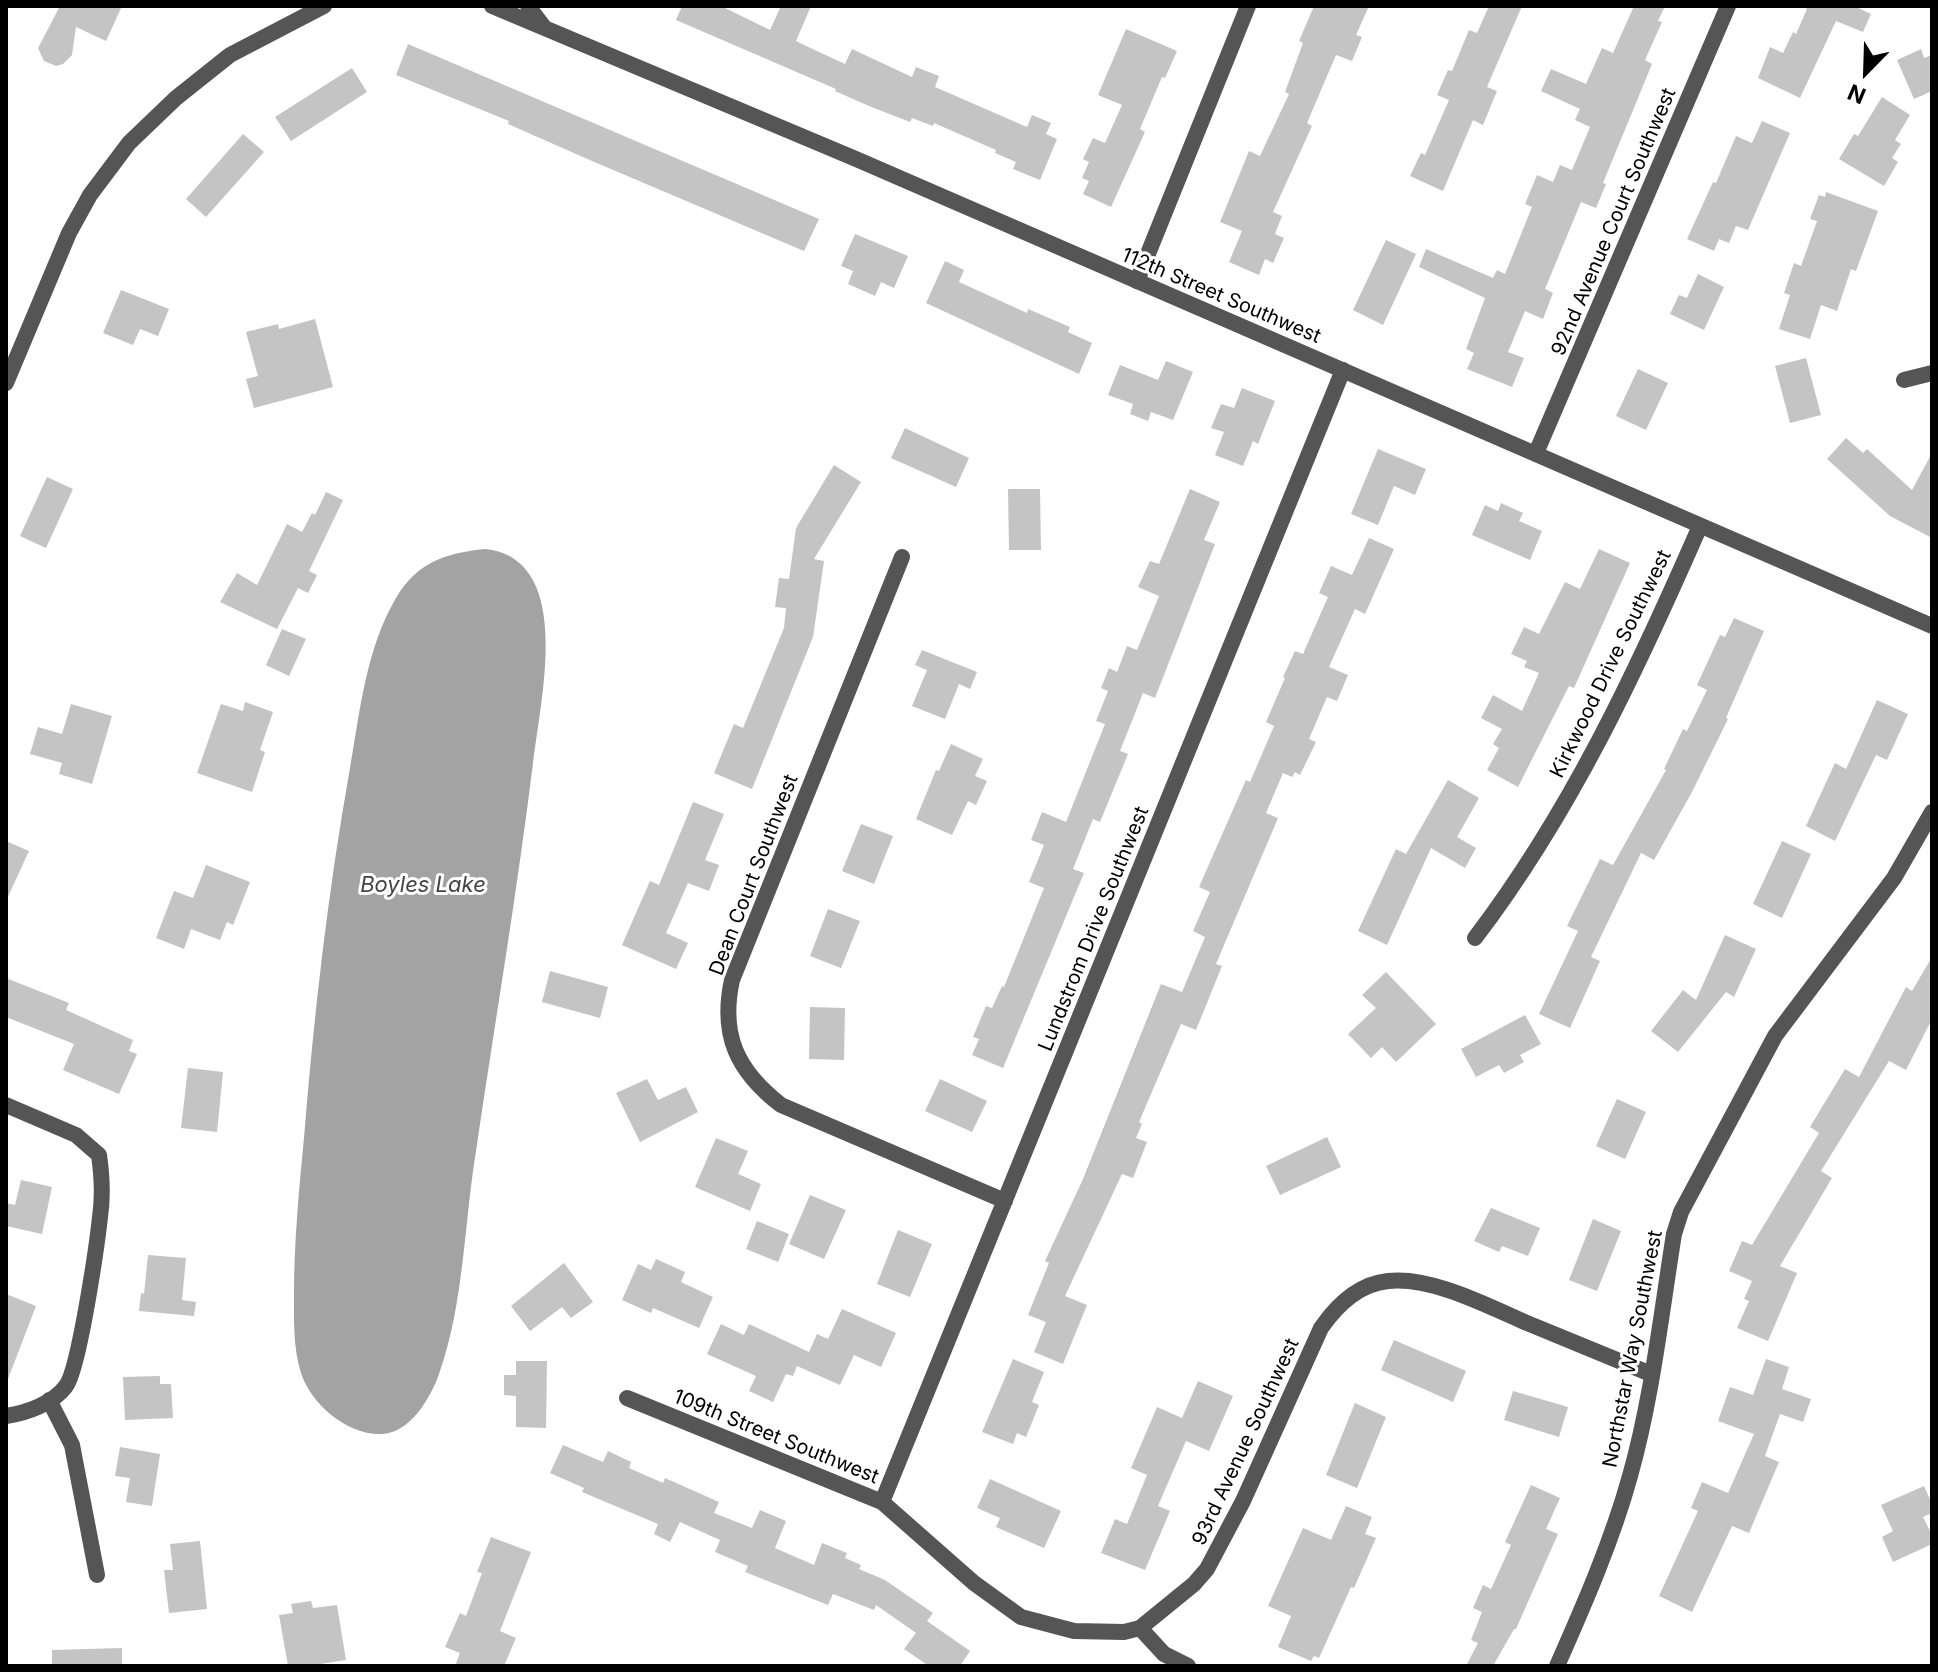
<!DOCTYPE html>
<html>
<head>
<meta charset="utf-8">
<style>
	body { margin:0 }
	#map { position:relative; width:1938px; height:1672px; overflow:hidden; background:#fff; font-family:Inter,sans-serif }
	canvas { display:block }
	.frame { position:absolute; inset:0; border:8px solid #000; pointer-events:none }
	.north { position:absolute; left:1826px; top:32px; width:80px; height:80px; -webkit-text-stroke:6px #fff; paint-order:stroke; rotate:203deg; font-size:22px; font-weight:700; line-height:32px; text-align:center; color:#000 }
	.north::after { content:''; display:block; margin:auto; width:28px; height:36px; background:#000; clip-path:polygon(50% 0,100% 100%,50% 72%,0 100%) }
</style>
</head>
<body>
<div id="map">
<canvas width="1938" height="1672"></canvas>
<div class="frame"></div>
<div class="north">N</div>
</div>
<script>
const context = document.querySelector('canvas').getContext('2d');
context.lineJoin = 'round';
function fillPath(path, color) {
  context.fillStyle = color;
  context.fill(path, 'evenodd');
}
function stroke(path, color, width, dash) {
  context.strokeStyle = color;
  context.lineWidth = width;
  context.lineCap = dash ? 'butt' : 'round';
  context.setLineDash(dash || []);
  context.stroke(path);
}
function drawText(font, color, halo, rows, align = 'center') {
  context.font = font + ' Inter,sans-serif';
  context.lineWidth = 6;
  context.setLineDash([]);
  context.textBaseline = 'middle';
  context.strokeStyle = halo;
  context.fillStyle = color;
  for (const [text, x, y, turn = 0] of rows) {
    context.save();
    context.translate(x, y);
    context.rotate((+turn || 0) * Math.PI / 180);
    context.textAlign = isNaN(turn) ? turn : align;
    if (halo) context.strokeText(text, 0, 0);
    context.fillText(text, 0, 0);
    context.restore();
  }
}
const water = new Path2D(`
	M485,549C518,552 536,575 542,606C552,654 539,715 533,763C517,893 495,1022 476,1151C464,1224 464,1304 439,1374C431,1397 410,1434 381,1434C347,1435 311,1404 301,1373C293,1347 294,1321 294,1295C294,1242 299,1190 304,1138C314,1014 328,891 350,768C360,711 366,649 396,598C417,562 446,553 485,549Z`);
const building = new Path2D(`
	M60,6H122L106,41L76,27L72,55L63,64L56,66L44,61L38,48Z
	M682,6H721L770,30L781,6H811L796,41L804,45L845,64L852,49L912,77L916,67L939,76L935,87L1027,127L1032,115L1051,123L1046,134L1057,139L1040,180L1013,169L1016,162L995,153L996,150L934,123L933,126L912,118L910,122L869,106L835,91L836,89L676,20Z
	M1314,6H1369L1356,35L1362,37L1352,61L1336,55L1307,123L1312,126L1273,212L1282,216L1275,234L1284,238L1273,263L1265,259L1259,275L1229,262L1242,231L1220,222L1249,151L1260,156L1289,94L1285,92L1303,43L1299,41Z
	M1489,6H1522L1487,87L1497,91L1483,125L1473,120L1443,191L1410,176L1421,153L1425,155L1449,100L1437,95L1448,70L1452,71L1469,30L1477,33Z
	M1634,6H1665L1658,21L1662,22L1645,60L1652,64L1603,183L1606,184L1596,208L1581,202L1545,289L1553,293L1543,319L1525,311L1508,352L1524,358L1512,387L1467,369L1474,353L1466,349L1485,298L1419,267L1426,249L1493,278L1497,270L1505,274L1532,207L1525,204L1537,175L1553,182L1560,165L1572,170L1590,127L1575,120L1580,109L1541,91L1551,69L1586,84L1602,48L1613,53Z
	M1802,6H1854L1871,14L1863,32L1836,21L1800,98L1758,78L1770,47L1783,53L1793,32L1796,34L1807,9Z
	M1126,29L1177,51L1165,78L1162,77L1140,129L1145,132L1111,207L1083,194L1089,181L1082,178L1089,162L1083,159L1093,138L1105,143L1122,105L1098,95Z
	M408,44L819,219L804,251L592,161L508,124L509,121L396,75Z
	M1921,49L1924,58L1932,55V91L1914,99L1897,60Z
	M352,68L367,92L291,141L275,117Z
	M1882,97L1910,115L1895,140L1901,144L1892,158L1898,162L1884,186L1839,159L1854,134L1858,136Z
	M1762,121L1790,133L1748,230L1736,226L1729,243L1719,239L1714,251L1687,239L1713,182L1716,183L1736,136L1752,143Z
	M243,134L264,152L206,217L186,199Z
	M1826,192L1878,211L1856,271L1851,269L1837,311L1821,305L1810,339L1779,329L1790,295L1784,293L1794,263L1801,266L1817,221L1810,219L1819,195L1825,197Z
	M855,234L908,256L894,288L881,282L875,296L848,284L853,271L841,266Z
	M1386,240L1416,254L1383,325L1353,310Z
	M945,261L964,270L959,282L1027,313L1028,309L1070,327L1068,332L1092,343L1079,374L926,303Z
	M1698,274L1724,287L1704,330L1670,314L1679,295L1687,298Z
	M121,290L169,309L158,336L140,329L133,345L103,333Z
	M315,319L333,387L254,408L246,379L258,376L246,332L278,324L279,329Z
	M1806,358L1821,415L1790,423L1775,366Z
	M1166,361L1193,372L1173,420L1151,412L1148,421L1130,414L1133,404L1108,395L1120,365L1158,380Z
	M1638,369L1668,383L1646,430L1616,416Z
	M1242,388L1275,401L1258,444L1253,441L1243,466L1215,455L1224,432L1211,428L1221,404L1234,408Z
	M905,428L969,458L956,487L891,458Z
	M1846,438L1863,453L1867,449L1912,490L1932,453V538L1890,516L1827,459Z
	M1378,449L1426,469L1415,495L1394,486L1378,525L1351,514Z
	M834,465L861,482L814,559L824,561L813,637L752,789L714,773L734,724L743,728L784,628L786,608L775,607L779,578L789,579L796,528Z
	M47,477L73,489L46,548L20,536Z
	M1008,489H1040L1041,550H1009Z
	M1190,489L1220,502L1204,540L1215,544L1155,698L1143,693L1120,751L1128,754L1100,822L1093,819L1073,869L1084,873L1003,1068L972,1055L979,1039L973,1037L986,1006L992,1008L1002,986L1004,987L1044,888L1029,882L1044,845L1031,840L1042,812L1066,822L1105,724L1096,721L1108,691L1101,688L1109,668L1117,672L1127,646L1137,650L1159,596L1138,587L1150,561L1159,564Z
	M326,492L343,500L309,571L317,575L308,593L298,588L277,629L220,602L237,573L257,585L287,524L302,532L312,513L315,515Z
	M1501,503L1523,513L1519,521L1542,531L1530,560L1472,535L1485,505L1498,511Z
	M1369,538L1394,549L1365,614L1355,609L1329,667L1348,675L1337,701L1327,697L1309,739L1316,742L1300,775L1295,772L1292,777L1283,773L1266,813L1278,818L1216,964L1222,966L1196,1030L1181,1024L1139,1122L1142,1124L1136,1138L1147,1142L1133,1178L1122,1174L1065,1296L1087,1305L1063,1364L1034,1352L1046,1322L1028,1315L1049,1263L1045,1261L1083,1179L1161,984L1182,992L1205,937L1193,931L1210,892L1199,887L1246,780L1250,782L1274,726L1266,722L1285,678L1283,677L1295,651L1303,654L1328,597L1319,593L1331,566L1352,575Z
	M1599,549L1630,563L1574,688L1569,686L1518,787L1487,770L1499,748L1493,744L1502,729L1481,718L1493,695L1522,711L1539,673L1524,667L1527,661L1511,654L1524,627L1539,634L1565,582L1580,589Z
	M1734,618L1764,631L1726,718L1728,719L1692,792L1654,860L1641,853L1591,957L1600,961L1570,1028L1539,1014L1578,931L1567,926L1600,859L1613,865L1666,770L1664,769L1683,729L1687,731L1707,690L1697,685L1720,635L1725,637Z
	M282,629L306,639L289,676L266,665Z
	M922,650L977,672L970,689L959,684L945,719L912,706L927,670L915,665Z
	M1877,700L1908,714L1887,760L1876,755L1835,841L1806,826L1835,763L1846,769Z
	M245,702L273,712L260,750L265,752L252,792L197,773L221,704L243,711Z
	M71,704L112,716L92,784L59,774L62,763L30,754L38,727L62,734Z
	M951,744L983,759L975,776L987,781L976,805L968,801L952,835L916,819L936,770L939,771Z
	M1448,780L1479,798L1457,837L1476,848L1465,868L1431,848L1387,945L1358,931L1396,849L1406,854Z
	M693,802L724,814L705,860L719,865L709,891L688,883L666,933L688,943L676,969L622,945L650,881L659,885Z
	M861,824L893,836L874,884L842,871Z
	M6,841L29,851L6,901Z
	M1782,841L1811,854L1782,918L1753,904Z
	M206,865L250,882L233,925L227,922L220,940L191,929L184,949L156,938L174,891L193,898Z
	M828,909L860,921L841,968L810,956Z
	M1725,935L1756,949L1734,997L1726,992L1678,1052L1651,1031L1683,990L1696,1000Z
	M1932,957V1019L1906,1070L1889,1061L1821,1171L1832,1178L1780,1266L1797,1273L1768,1341L1737,1328L1749,1301L1744,1299L1752,1281L1729,1271L1742,1241L1752,1245L1819,1133L1810,1127L1845,1069L1859,1077L1906,987L1912,991Z
	M550,971L608,987L600,1018L542,1002Z
	M1386,972L1436,1024L1396,1062L1382,1047L1371,1058L1348,1034L1376,1008L1362,995Z
	M6,978L69,1003L66,1010L133,1040L129,1051L137,1054L119,1094L63,1070L74,1044L6,1017Z
	M810,1007L845,1008L844,1060L809,1059Z
	M1525,1015L1541,1044L1520,1055L1524,1062L1504,1073L1499,1065L1476,1077L1461,1049Z
	M188,1068L223,1072L217,1132L181,1128Z
	M647,1079L658,1100L686,1087L698,1112L640,1142L616,1093Z
	M940,1079L987,1101L972,1132L925,1111Z
	M1617,1099L1646,1112L1625,1159L1596,1146Z
	M1327,1137L1341,1167L1280,1195L1266,1166Z
	M716,1138L748,1151L738,1174L761,1184L750,1211L695,1187Z
	M21,1180L52,1187L42,1234L6,1226V1203L15,1205Z
	M810,1195L846,1210L824,1259L789,1244Z
	M1491,1208L1540,1228L1528,1256L1502,1246L1499,1252L1474,1241Z
	M1593,1219L1621,1231L1597,1291L1569,1280Z
	M757,1221L789,1234L778,1262L746,1249Z
	M898,1230L932,1244L910,1297L877,1284Z
	M148,1255L186,1258L182,1300L196,1302L194,1316L139,1311L141,1293L144,1294Z
	M656,1259L685,1272L681,1282L713,1297L699,1328L653,1308L651,1313L622,1300L638,1264L651,1270Z
	M564,1263L593,1302L571,1318L562,1307L530,1331L511,1306Z
	M6,1294L36,1306L8,1379H6Z
	M842,1309L896,1333L881,1367L854,1355L840,1385L797,1366L793,1376L786,1374L773,1402L749,1391L756,1376L707,1354L721,1324L744,1335L749,1324L809,1352L817,1334L828,1339Z
	M1394,1340L1466,1371L1453,1402L1381,1370Z
	M1013,1359L1044,1372L1032,1402L1039,1405L1026,1437L1017,1433L1013,1444L982,1432Z
	M1766,1359L1789,1367L1782,1389L1811,1399L1803,1422L1780,1414L1765,1456L1779,1462L1749,1533L1732,1526L1692,1612L1659,1596L1698,1511L1691,1508L1702,1482L1728,1493L1754,1434L1718,1421L1730,1387L1753,1395Z
	M516,1361H547L546,1428L516,1427V1396L504,1395V1375H516Z
	M160,1376V1384H171L173,1418L125,1420L123,1377Z
	M1198,1381L1233,1396L1209,1451L1186,1441L1158,1506L1170,1511L1145,1570L1101,1553L1115,1519L1127,1524L1147,1475L1131,1468L1157,1407L1182,1418Z
	M1513,1391L1568,1407L1559,1437L1504,1420Z
	M1355,1403L1386,1417L1357,1488L1326,1475Z
	M563,1445L603,1462L608,1451L631,1462L629,1468L663,1483L665,1478L719,1502L714,1513L752,1528L760,1510L786,1521L775,1548L814,1565L822,1543L847,1553L845,1558L861,1565L859,1569L885,1580L933,1613L927,1621L970,1651L960,1666H929L904,1649L916,1633L876,1605L874,1610L833,1594L828,1605L745,1572L748,1566L715,1552L720,1540L680,1522L670,1542L654,1534L658,1524L582,1492L584,1488L550,1473Z
	M120,1447L160,1454L152,1506L126,1502L130,1478L115,1476Z
	M990,1479L1061,1511L1044,1548L996,1527L1000,1518L977,1508Z
	M1531,1485L1560,1498L1546,1529L1558,1534L1516,1629H1514L1493,1666H1466L1478,1643L1471,1640L1482,1612L1473,1608L1483,1585L1491,1589L1511,1545L1505,1542Z
	M1924,1486L1932,1504V1513L1923,1517L1932,1535V1544L1893,1562L1882,1537L1893,1531L1881,1505Z
	M1346,1506L1372,1517L1365,1534L1376,1538L1354,1588L1351,1587L1319,1658L1314,1656L1311,1661L1278,1647L1291,1616L1268,1606L1303,1528L1331,1540Z
	M491,1537L531,1552L500,1631L516,1638L504,1666H455L460,1653L445,1647L460,1613L466,1616L482,1573L477,1572Z
	M200,1541L207,1609L169,1613L164,1570H173L170,1544Z
	M311,1601L313,1608L337,1605L346,1660L307,1666H288L279,1615L293,1613L291,1604Z
	M122,1648V1666H52V1650Z`);
const minor = new Path2D(`
	M1137,281L1248,6
	M1904,380L1932,373
	M1536,453L1728,6
	M902,557L732,980C720,1035 737,1071 781,1105L1005,1201
	M1475,938C1571,812 1637,670 1700,526
	M6,1105L76,1135L99,1155C102,1176 103,1197 100,1217C97,1245 79,1369 66,1386C53,1404 26,1413 6,1416
	M627,1398L882,1502L974,1583L1021,1617L1074,1631L1124,1632L1140,1628L1164,1654L1188,1666
	M49,1400L72,1445L97,1575
	M882,1502L1343,370
	M1140,1628L1194,1584L1207,1569L1243,1501L1321,1328C1337,1305 1358,1284 1388,1281C1431,1276 1488,1306 1527,1323C1569,1340 1610,1357 1651,1374
	M1557,1666C1584,1605 1612,1541 1630,1476C1652,1398 1661,1315 1674,1234L1681,1212L1775,1036L1894,878L1932,812`);
const tertiary = new Path2D(`
	M492,6L856,159L1932,626
	M528,6L544,27
	M6,383L69,233L90,195L129,143L176,98L230,55L324,6`);
const streetNames = [
	["92nd Avenue Court Southwest",1614,222,-67],
	["112th Street Southwest",1221,296,23],
	["Kirkwood Drive Southwest",1611,664,-64],
	["Dean Court Southwest",754,875,-69],
	["Lundstrom Drive Southwest",1094,929,-68],
	["Northstar Way Southwest",1633,1349,-79],
	["109th Street Southwest",776,1437,22],
	["93rd Avenue Southwest",1246,1442,-65]
];
const waterNames = [
	["Boyles Lake",423,885]
];
fillPath(water, '#a3a3a3');
fillPath(building, '#c4c4c4');
stroke(minor, '#555', 16);
stroke(tertiary, '#555', 16);
drawText('20px', '#000', '#fff', streetNames);
drawText('italic 22px', '#444', '#fff', waterNames);
</script>
</body>
</html>
